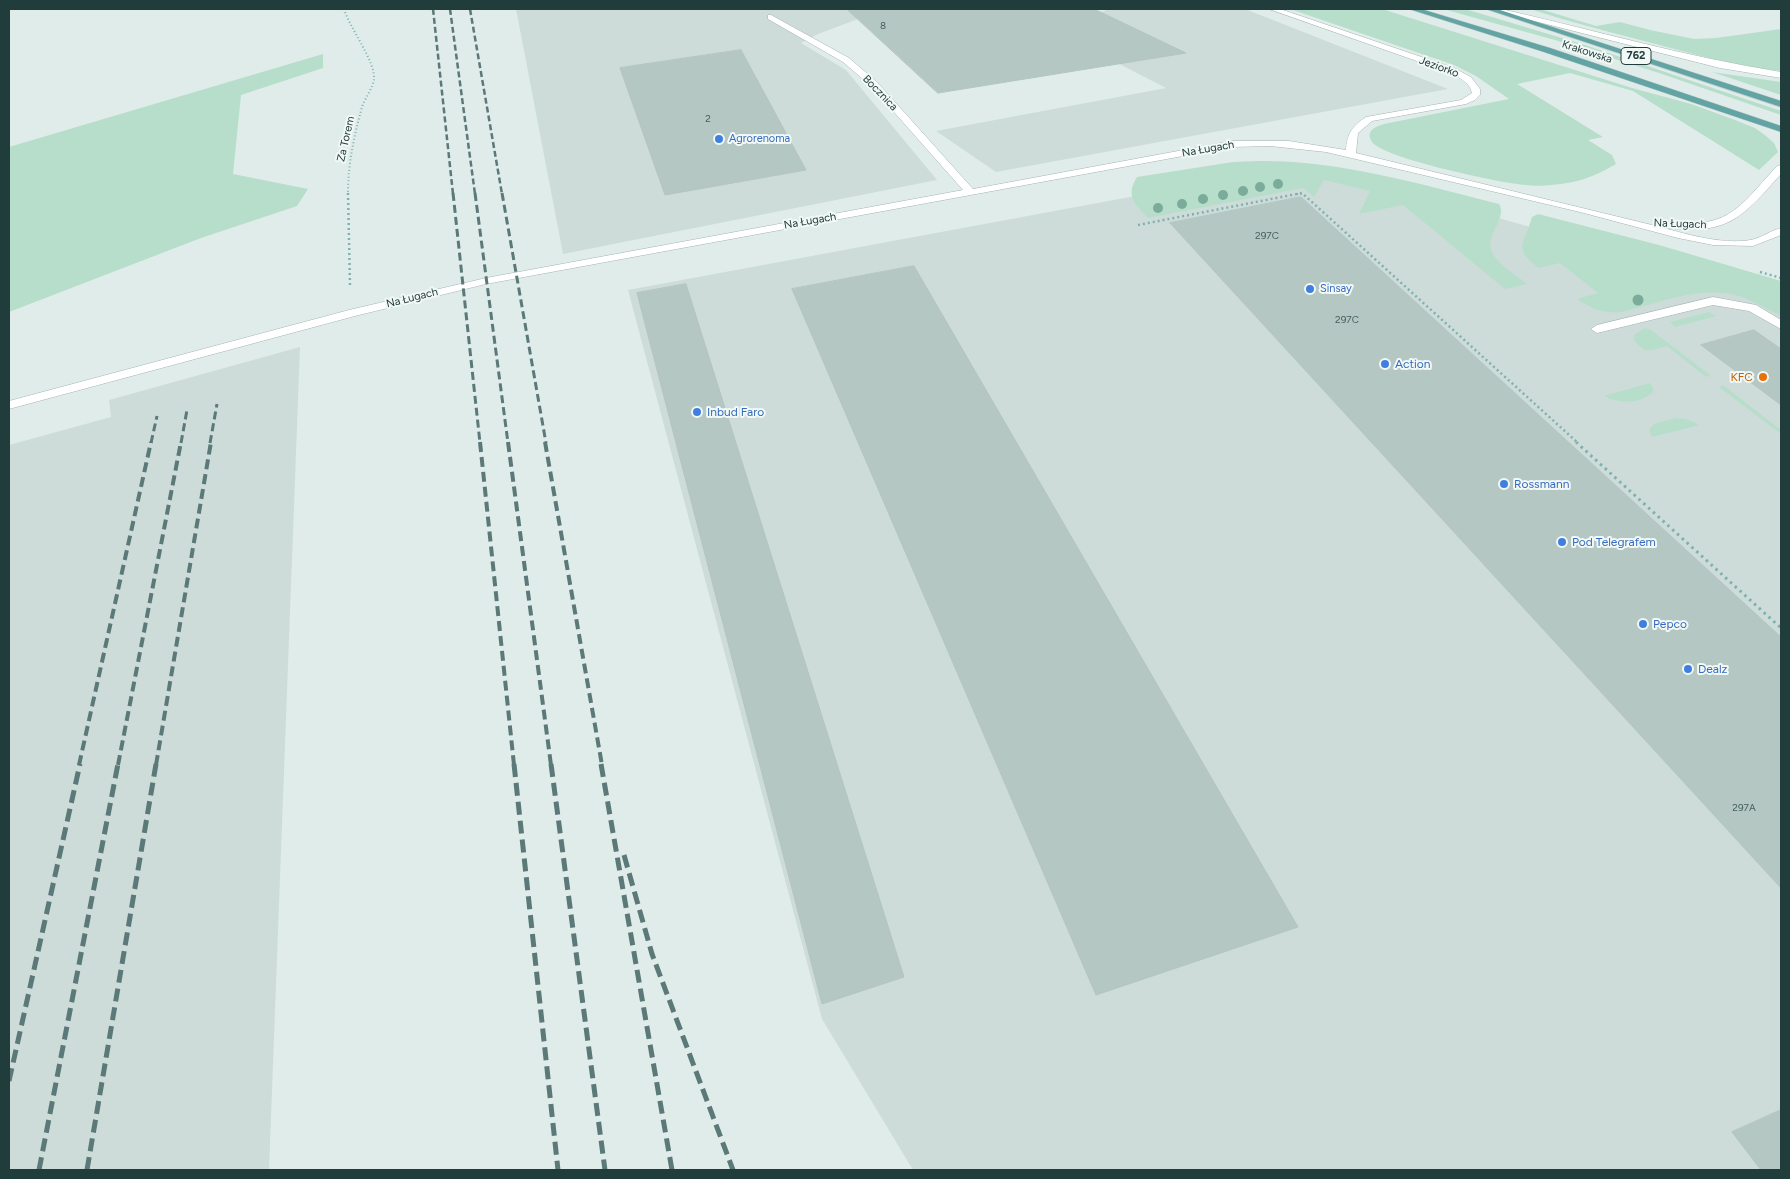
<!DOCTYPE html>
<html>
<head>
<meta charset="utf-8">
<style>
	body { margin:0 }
	#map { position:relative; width:1790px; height:1179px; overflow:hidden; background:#e0ece9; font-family:Figtree,sans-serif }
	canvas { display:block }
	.frame { position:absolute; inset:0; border:10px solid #203d3c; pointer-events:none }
</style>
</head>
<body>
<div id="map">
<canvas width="1790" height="1179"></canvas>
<div class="frame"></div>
</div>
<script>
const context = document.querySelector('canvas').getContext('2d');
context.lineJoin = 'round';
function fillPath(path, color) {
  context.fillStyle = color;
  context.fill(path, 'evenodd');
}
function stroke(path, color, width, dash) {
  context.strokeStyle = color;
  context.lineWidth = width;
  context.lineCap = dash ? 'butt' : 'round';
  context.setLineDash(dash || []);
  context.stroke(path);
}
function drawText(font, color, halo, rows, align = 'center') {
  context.font = font + ' Figtree,sans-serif';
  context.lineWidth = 4;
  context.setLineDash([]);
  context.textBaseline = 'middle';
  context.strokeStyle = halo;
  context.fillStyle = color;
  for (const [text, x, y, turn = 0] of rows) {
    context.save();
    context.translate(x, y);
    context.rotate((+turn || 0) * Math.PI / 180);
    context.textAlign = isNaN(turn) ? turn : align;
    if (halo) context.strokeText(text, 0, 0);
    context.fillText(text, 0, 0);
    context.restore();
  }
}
const built = new Path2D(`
	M516,9H885L818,34L801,43L846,70L937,180L563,254Z
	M1109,9H1245L1448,89L996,172L936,131L1166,88L1055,31Z
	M1308,164L1781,298V1170H913L822,1019L628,290Z
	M300,347L269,1170H9V445L111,417L109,400Z`);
const green = new Path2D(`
	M1290,9H1382L1632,88L1691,104L1735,120L1755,128L1766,136L1774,143L1778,152L1759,170L1633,91L1570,73L1517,84L1603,137L1588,140L1612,155L1616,164C1594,177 1577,183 1551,185C1543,186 1533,186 1525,185C1500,183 1383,158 1372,142C1365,131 1375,127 1384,124L1509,99L1476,76L1454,65Z
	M1443,9H1465L1582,44L1781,111V115L1659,73L1555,40Z
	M1530,9H1540L1596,26L1620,22L1650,30L1694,39L1716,38L1781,29V71C1733,66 1687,52 1640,40C1603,30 1566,21 1530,9Z
	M323,54V68L241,95L233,174L308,189L297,206L201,238L9,312V147Z
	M1712,72L1781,82V95Z
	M1258,161C1340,160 1419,184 1499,204C1508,218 1484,236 1492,252C1498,265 1516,275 1527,284L1505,289L1403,205L1359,214L1370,191L1324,180L1314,197L1303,188L1148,218C1135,204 1125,196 1137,177L1233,162Z
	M1538,214L1659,245L1781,281V315C1767,310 1755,301 1739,296C1701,285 1660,303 1622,312C1605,314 1591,309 1577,299L1598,293L1560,263L1539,268C1512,248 1524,245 1532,217Z
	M1709,312L1716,316L1675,327L1670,322Z
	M1645,328L1651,330L1710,375L1706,377L1667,346C1651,350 1643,355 1634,339L1635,334Z
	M1650,383L1654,390L1652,393C1639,404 1619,404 1604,396Z
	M1723,385L1781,430V434L1719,387Z
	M1676,418L1686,419L1700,425L1652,437L1649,430L1654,424Z`);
const building = new Path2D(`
	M847,9H1094L1186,53L938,93Z
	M741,50L806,170L665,195L620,68Z
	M1301,197L1781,637V888L1170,223Z
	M914,266L1298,927L1096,995L792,289Z
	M686,284L904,977L822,1004L637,293Z
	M1754,330L1781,349V405L1701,345Z
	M1781,1110V1170H1761L1732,1132Z`);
const pathFar2 = new Path2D(`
	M344,9C350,29 375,60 374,79C373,88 365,98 362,107C354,137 348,163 348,194
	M1297,194H1303`);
const pathFar1 = new Path2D(`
	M348,193L350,285
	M1138,225L1302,193L1578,443
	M1760,272L1781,278`);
const path = new Path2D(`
	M1576,442L1781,628`);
const service = new Path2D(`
	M1713,297L1756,305L1781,320V329L1749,311L1713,305L1597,333L1591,329L1597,325Z`);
const minor = new Path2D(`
	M1269,9H1280L1454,68L1471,77L1480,89V95L1475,100L1466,104L1372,121L1358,133L1356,153L1656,226V222L1660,221C1728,230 1735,212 1777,166L1781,165V174C1740,220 1727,236 1661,227C1688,235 1728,246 1755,239C1764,236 1772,230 1781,228V235L1753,246L1713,245L1678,238L1580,212L1326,152L1270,146L1232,147L486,284L355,316L9,409V401L349,310L486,278L963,190L871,86L843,62L768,19V15H771L849,58L877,82L973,189L1232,141H1289L1346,150C1347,134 1352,126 1366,117L1461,100L1472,93C1469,81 1458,77 1448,72Z`);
const secondary = new Path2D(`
	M1487,9H1501C1594,30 1686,57 1781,72V78L1720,68Z`);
const primary = new Path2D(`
	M1409,9H1421L1550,48L1781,126V132L1544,52Z
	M1486,9H1497L1781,101V107Z`);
const railFar3 = new Path2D(`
	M433,9L453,194
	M450,9L475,194
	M470,9L502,194`);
const railFar2 = new Path2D(`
	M453,193L480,443
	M475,193L508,443
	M502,193L546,443
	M151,443L157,416
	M181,443L187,410
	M210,443L217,404`);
const railFar1 = new Path2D(`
	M480,442L514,765
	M508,442L551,765
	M545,442L602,765
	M79,765L151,442
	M118,765L181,442
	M156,765L211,442`);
const rail = new Path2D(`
	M514,764L558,1170
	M551,764L605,1170
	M601,764L672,1170
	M624,855L652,954L733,1170
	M9,1081L80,764
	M39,1170L118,764
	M87,1170L156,764`);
const trees = [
	[1278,184,5],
	[1260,187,5],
	[1243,191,5],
	[1223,195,5],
	[1203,199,5],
	[1182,204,5],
	[1158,208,5],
	[1638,300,5.5]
];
const markers = [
	[719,139,5,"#3f7fe0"],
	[1310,289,5,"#3f7fe0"],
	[1385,364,5,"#3f7fe0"],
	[1763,377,5,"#e8710a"],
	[697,412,5,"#3f7fe0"],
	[1504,484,5,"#3f7fe0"],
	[1562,542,5,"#3f7fe0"],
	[1643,624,5,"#3f7fe0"],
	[1688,669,5,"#3f7fe0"]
];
const numberNames = [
	["8",883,26],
	["2",708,119],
	["297C",1267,236],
	["297C",1347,320],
	["297A",1744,808]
];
const farStreetnames = [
	["Krakowska",1587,52,18],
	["Jeziorko",1439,67,20],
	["Bocznica",880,93,46],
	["Za Torem",346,139,-77],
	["Na Ługach",1208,149,-10],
	["Na Ługach",810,221,-10],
	["Na Ługach",1680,224,2],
	["Na Ługach",412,298,-14]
];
const shields = [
	[1636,56,30]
];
const shieldNames = [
	["762",1636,56]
];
const farShopnames = [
	["Agrorenoma",729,139],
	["Sinsay",1320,289]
];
const shopNames = [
	["Action",1395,364],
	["Inbud Faro",707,412],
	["Rossmann",1514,484],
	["Pod Telegrafem",1572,542],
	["Pepco",1653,624],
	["Dealz",1698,669]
];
const foodNames = [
	["KFC",1753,377]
];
fillPath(built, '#cedcd9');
fillPath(green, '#b7decb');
fillPath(building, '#b5c7c3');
stroke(building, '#b2c6c2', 1);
stroke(service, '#a3b4b2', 1);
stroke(minor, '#a3b4b2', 1);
stroke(secondary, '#9eb8b5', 1);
stroke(primary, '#c1c9c8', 1);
stroke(pathFar2, '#7fb1ad', 2, [1, 2.5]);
stroke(pathFar1, '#7fb1ad', 2.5, [2, 3]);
stroke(path, '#7fb1ad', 3, [2.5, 4]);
fillPath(service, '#fff');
fillPath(minor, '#fff');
fillPath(secondary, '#fff');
fillPath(primary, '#62a4a3');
stroke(railFar3, '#5a7978', 2.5, [6, 3]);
stroke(railFar2, '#5a7978', 3, [8, 4]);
stroke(railFar1, '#5a7978', 4, [10, 5]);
stroke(rail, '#5a7978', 5, [13, 6]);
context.fillStyle = '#7bab9a';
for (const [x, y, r] of trees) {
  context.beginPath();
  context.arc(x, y, r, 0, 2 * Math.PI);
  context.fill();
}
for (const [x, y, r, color] of markers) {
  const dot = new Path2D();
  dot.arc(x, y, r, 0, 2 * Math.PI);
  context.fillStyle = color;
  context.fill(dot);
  stroke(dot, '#f1f8f6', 2);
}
drawText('10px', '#45605e', null, numberNames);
drawText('11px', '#203d3c', '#f1f8f6', farStreetnames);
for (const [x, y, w] of shields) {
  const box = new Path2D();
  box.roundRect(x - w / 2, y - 8.5, w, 17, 4);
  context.fillStyle = '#f1f8f6';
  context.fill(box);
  stroke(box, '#203d3c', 1);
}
drawText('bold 11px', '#203d3c', null, shieldNames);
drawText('11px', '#366cbe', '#f1f8f6', farShopnames, 'left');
drawText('12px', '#366cbe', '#f1f8f6', shopNames, 'left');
drawText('12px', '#c56008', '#f1f8f6', foodNames, 'right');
</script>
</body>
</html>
